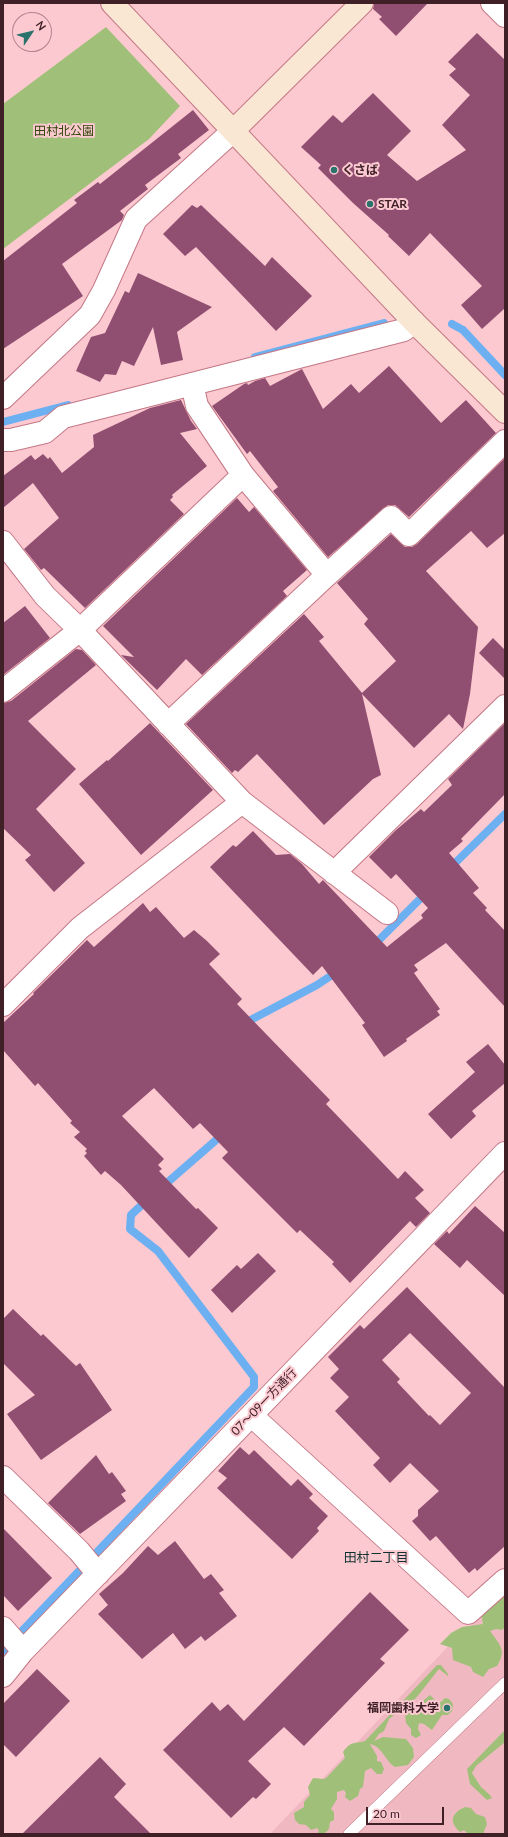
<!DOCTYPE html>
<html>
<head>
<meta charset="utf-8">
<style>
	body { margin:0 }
	#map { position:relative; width:508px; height:1837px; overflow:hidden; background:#fcc9d1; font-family:Lato,sans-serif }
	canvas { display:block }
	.frame { position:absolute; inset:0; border:4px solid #3f2026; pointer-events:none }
	.north { position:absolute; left:12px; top:12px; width:40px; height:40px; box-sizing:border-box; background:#fcc9d1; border:1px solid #b0858d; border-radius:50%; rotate:55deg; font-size:11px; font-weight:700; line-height:16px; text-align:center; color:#3f2026 }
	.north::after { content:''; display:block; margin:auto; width:14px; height:18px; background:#2a736d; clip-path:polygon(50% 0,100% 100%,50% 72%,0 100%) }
	.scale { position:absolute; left:366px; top:1807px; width:78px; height:18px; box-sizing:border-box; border:2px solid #3f2026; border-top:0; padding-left:5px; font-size:12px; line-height:14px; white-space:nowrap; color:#3f2026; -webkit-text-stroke:3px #fcc9d1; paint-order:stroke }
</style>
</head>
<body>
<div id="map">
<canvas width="508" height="1837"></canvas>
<div class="frame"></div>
<div class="north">N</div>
<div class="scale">20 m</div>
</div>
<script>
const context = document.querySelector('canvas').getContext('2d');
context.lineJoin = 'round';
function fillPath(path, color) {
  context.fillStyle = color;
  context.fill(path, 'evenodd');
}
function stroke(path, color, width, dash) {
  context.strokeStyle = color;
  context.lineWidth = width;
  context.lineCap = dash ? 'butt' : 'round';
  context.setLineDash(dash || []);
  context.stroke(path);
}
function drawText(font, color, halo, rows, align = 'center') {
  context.font = font + ' Lato,"Noto Sans JP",sans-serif';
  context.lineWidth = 4;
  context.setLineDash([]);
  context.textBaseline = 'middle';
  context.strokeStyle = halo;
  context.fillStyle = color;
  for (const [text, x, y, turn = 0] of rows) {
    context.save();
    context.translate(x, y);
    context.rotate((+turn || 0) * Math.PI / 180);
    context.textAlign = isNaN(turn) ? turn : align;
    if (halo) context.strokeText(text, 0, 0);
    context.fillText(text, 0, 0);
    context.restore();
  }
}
const built = new Path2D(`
	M505,1596V1834H270L456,1638Z`);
const green = new Path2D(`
	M106,27L180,106L149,139L3,249V104Z
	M505,1588V1627L502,1630L496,1629L490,1631C500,1645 507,1650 497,1666L489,1669L483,1677L473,1672L471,1667L453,1660L452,1648L440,1644L451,1633L462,1627L483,1624L481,1613Z
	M437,1665H441L448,1674V1676L439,1669L416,1698L389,1719L384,1731L379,1734L374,1741L383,1737L406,1739L413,1748L414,1757L408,1765L395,1767C385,1761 383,1747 370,1744L377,1756V1761L381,1762L384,1769L382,1774H377L371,1768L365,1771L363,1787L360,1789L358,1796L350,1801L345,1797L346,1793L344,1790L337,1792V1799L331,1809L334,1812V1820L330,1822L329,1829L324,1834H317L319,1831L317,1828L311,1830L306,1825L299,1824L295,1820L294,1813L304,1807V1802L310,1795L308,1787L313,1778L324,1779L327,1777L345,1758L343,1752C351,1741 353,1744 365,1741Z
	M430,1695L437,1702H441L445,1698L449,1699L453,1704L452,1711L448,1715H442L432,1730L424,1724L419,1723L418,1729L421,1735L416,1738L411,1735V1729L406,1723L405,1716Z
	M505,1730V1742L476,1766L472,1773L481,1787L490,1795L492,1798L487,1800L470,1784L467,1769Z
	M465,1807L471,1808L476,1814L485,1817L487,1824L483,1834H468L464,1830L460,1832C448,1821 452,1813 465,1807Z`);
const stream = new Path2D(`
	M452,324L463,330L505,375
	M255,357L384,323
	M3,422L68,405
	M449,869L505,814
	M372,947L427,892
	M243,1024L317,985L338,971
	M161,1188L223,1134
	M3,1651L254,1387V1377L158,1251L130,1229L131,1215L148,1199`);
const building = new Path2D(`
	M374,3H428L396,36L379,19L382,17L373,9Z
	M477,33L505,60V310L504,309L482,329L461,305L482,286L430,233L409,256L388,236L389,235L353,203L318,168L321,165L301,147L333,115L342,123L373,93L411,131L387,155L417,181L466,150L442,125L470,95L449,75L456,69L448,62Z
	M193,110L209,130L178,154L181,158L145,185L148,189L120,211L124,215L122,220L62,264L83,296L3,349V261L77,203L74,200L98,182L100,184Z
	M192,205L197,208L201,205L265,266L272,257L312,296L276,331L196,247L185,256L163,234Z
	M138,273L212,307L177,332L183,360L161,365L153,327L134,366L122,361L116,375L105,374L100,382L76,371L91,337L105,333L125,291L129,293Z
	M389,366L441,423L466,400L496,433L409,517L395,505H388L328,557L273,491L278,487L250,451L247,454L212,406L244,384L247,383L248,385L255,381L265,378L270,386L302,369L323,409L351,384L359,393Z
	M181,400L191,421L197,429L180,433L207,466L172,495L173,497L170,500L184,514L85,608L44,568L41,570L24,549L59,518L33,483L3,508V476L31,455L35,460L43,454L48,459L50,457L62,473L94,447L93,435L150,408Z
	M505,458V533L487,548L471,531L426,571L478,627L470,694L463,729L449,714L414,748L362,694L381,775L373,779L324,825L257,754L238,772L235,770L232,773L186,724L304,614L324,637L319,641L362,693L396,661L364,624L368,619L337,583L391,534L405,547H412L417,544Z
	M237,498L249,512L254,507L307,570L283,591L287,596L202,675L186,659L157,690L121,655L134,657L103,626Z
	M25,606L50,638L3,675V623Z
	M493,638L505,650V679L479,653Z
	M76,649L82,650L96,665L28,721L76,769L36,809L85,863L54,892L25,860L31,855L3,828V703L11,701Z
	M150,723L213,790L141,855L79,784L107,760L108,761Z
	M505,723V794L461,839L463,841L449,853L479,888L473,893L487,908L485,910L505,931V1007L446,943L414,965L418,970L414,973L440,1009L437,1011L440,1015L406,1039L407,1041L384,1057L362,1025L365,1023L322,966L313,975L210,867L233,845L236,847L253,831L276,855L290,854L302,864L319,884L323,880L387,947L423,918L421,915L428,908L396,874L391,879L369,857L396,830L421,809L424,812L452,785L448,779Z
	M143,903L150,912L156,907L184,938L194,930L207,941L220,954L209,964L242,999L237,1004L330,1100L326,1104L398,1179L405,1171L424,1190L415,1198L430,1213L416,1227L410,1221L350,1283L332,1264L334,1262L300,1230L297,1233L222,1158L228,1152L200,1123L193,1129L154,1088L122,1116L164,1159L158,1165L162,1169L159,1171L196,1209L198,1208L218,1228L189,1258L121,1185L105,1171L101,1175L84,1156L87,1153L85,1151L87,1149L74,1137L80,1132L70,1123L72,1121L38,1083L35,1086L3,1050V1023L34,994L33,993L87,940L94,947Z
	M488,1044L505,1065V1083L472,1111L476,1116L451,1139L428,1114L475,1072L466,1062Z
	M475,1206L505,1233V1296L467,1260L460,1268L434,1244L447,1231L449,1234Z
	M258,1253L276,1271L232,1313L211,1290L237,1265L241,1269Z
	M407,1287L505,1388V1546L477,1571L475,1568L469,1573L436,1536L430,1541L412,1521L418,1516V1510L439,1491L410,1463L390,1483L373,1465L380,1458L335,1411L349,1397L330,1378L339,1369L328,1357L360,1325L364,1329ZM410,1333L471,1393L440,1425L430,1415L429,1416L397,1382L400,1379L382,1360Z
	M13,1309L41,1336L43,1334L76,1366L80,1363L112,1410L41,1460L7,1414L35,1395L3,1363V1319Z
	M240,1447L249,1455L254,1450L291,1486L298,1479L313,1494L309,1498L328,1516L317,1528L319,1531L292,1559L217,1488L227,1478L218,1471Z
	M96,1455L109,1474L112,1472L126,1491L121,1494L126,1501L80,1534L48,1503Z
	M3,1528L52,1578L18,1611L3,1595Z
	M175,1541L204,1579L211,1574L224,1590L219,1593L237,1616L205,1641L201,1636L185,1649L173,1633L142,1659L98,1614L108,1605L99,1594L123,1573L148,1546L158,1555Z
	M370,1592L409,1630L380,1659L385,1663L304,1746L284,1727L248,1761L271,1784L256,1799L253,1797L231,1818L163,1750L212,1702L220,1711L228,1704L244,1721Z
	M37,1669L70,1701L16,1757L3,1744V1704Z
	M100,1757L126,1784L114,1797L151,1834H22Z`);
const lane = new Path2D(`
	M349,1834L505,1683`);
const street = new Path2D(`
	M492,3L505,16
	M192,384L197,406L243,475L327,575L391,517L409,535L505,441
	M3,398L90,315L104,290L136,219L233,131
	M3,440H11L45,432L63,417L404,330L414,322
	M3,542L45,596L80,630L242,802L387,913
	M3,691L80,630L243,475
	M168,724L327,575
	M334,873L505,706
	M3,1005L80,928L242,802
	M252,1416L468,1613L505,1580
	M3,1477L79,1551L98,1574
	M3,1628L23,1651
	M3,1676L23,1651L505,1153`);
const secondary = new Path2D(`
	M112,3L414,322L505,412
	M233,131L362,3`);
const markers = [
	[334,170,4,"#2a736d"],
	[370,204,4,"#2a736d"],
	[447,1708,4,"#2a736d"]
];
const parkNames = [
	["田村北公園",64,131]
];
const poiNames = [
	["くさば",342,170],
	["STAR",378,204],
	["福岡歯科大学",439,1708,"right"]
];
const streetNames = [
	["07～09一方通行",264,1402,-46]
];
const neighbourhoodNames = [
	["田村二丁目",376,1558]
];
fillPath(built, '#f0b9c1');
fillPath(green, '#a0c07a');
stroke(stream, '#6cb0f1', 8);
fillPath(building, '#904e71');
stroke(lane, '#c47785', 12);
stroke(street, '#c47785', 24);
stroke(secondary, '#c47785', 24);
stroke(lane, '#fff', 11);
stroke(street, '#fff', 22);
stroke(secondary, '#fae7d3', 22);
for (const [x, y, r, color] of markers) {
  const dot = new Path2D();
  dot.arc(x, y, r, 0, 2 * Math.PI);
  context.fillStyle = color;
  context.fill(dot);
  stroke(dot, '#fcc9d1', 1.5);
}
drawText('12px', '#2d4406', '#fcc9d1', parkNames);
drawText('bold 12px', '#3f2026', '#fcc9d1', poiNames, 'left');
drawText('12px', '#3f2026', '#fcc9d1', streetNames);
drawText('13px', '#0e312f', '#fcc9d1', neighbourhoodNames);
</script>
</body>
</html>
